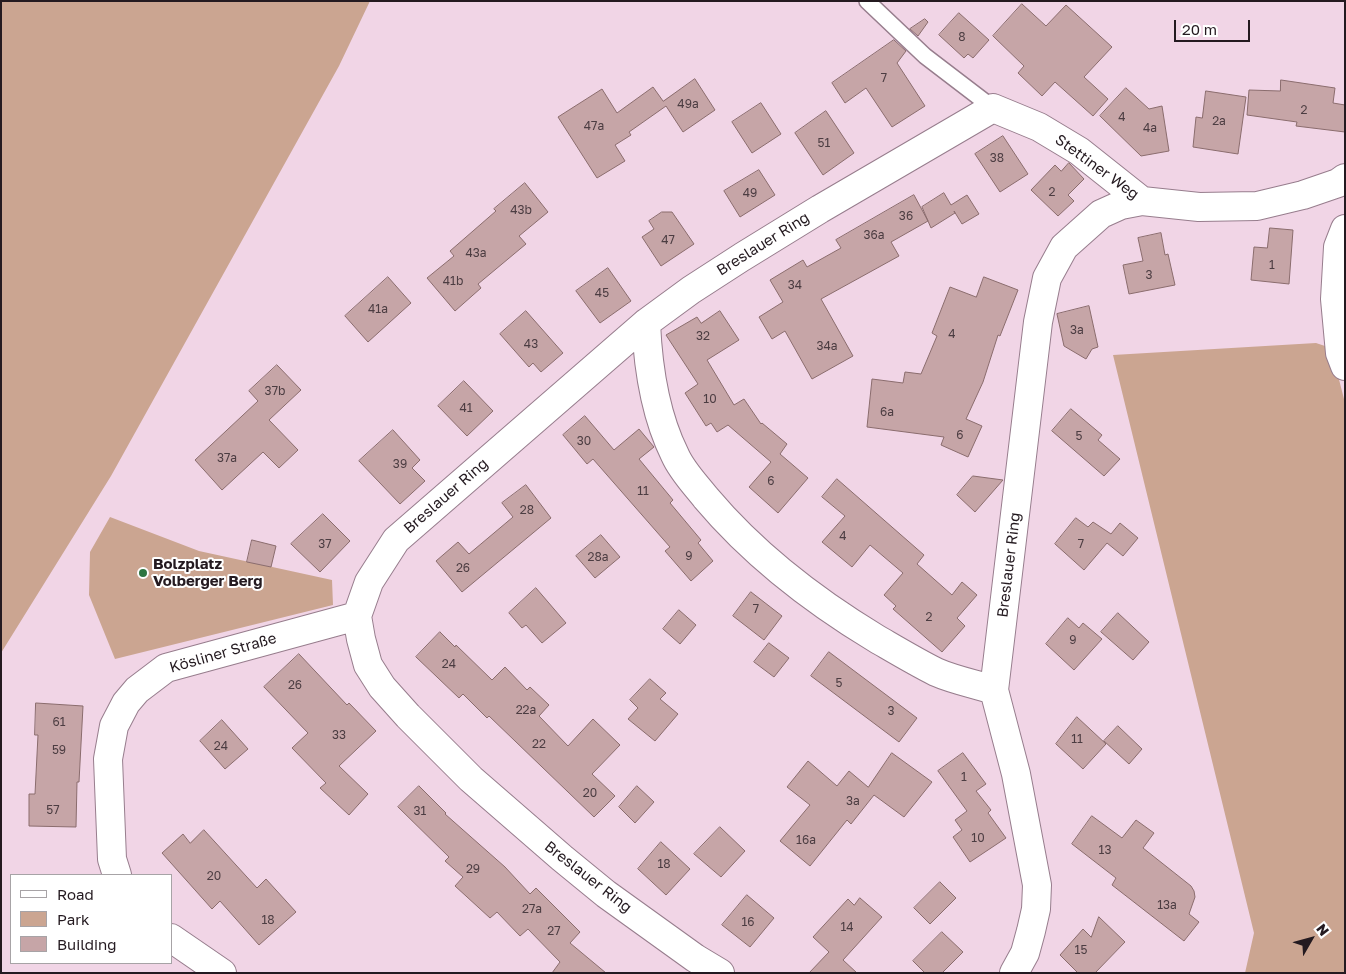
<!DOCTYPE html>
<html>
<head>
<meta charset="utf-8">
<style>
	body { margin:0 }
	#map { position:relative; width:1346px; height:974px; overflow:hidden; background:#f1d5e6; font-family:"Golos Text",sans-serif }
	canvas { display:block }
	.frame { position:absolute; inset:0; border:2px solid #241a20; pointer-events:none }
	.legend { position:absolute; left:10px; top:874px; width:162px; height:90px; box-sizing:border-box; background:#fff; border:1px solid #a7a3a6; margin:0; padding:6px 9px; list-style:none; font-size:15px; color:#241a20 }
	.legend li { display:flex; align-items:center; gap:10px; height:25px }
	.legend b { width:25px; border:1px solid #a7a3a6 }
	.north { position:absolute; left:1286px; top:914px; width:50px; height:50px; -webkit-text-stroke:4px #fff; paint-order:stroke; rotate:52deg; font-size:14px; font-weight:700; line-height:20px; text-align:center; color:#241a20 }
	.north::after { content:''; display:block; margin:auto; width:18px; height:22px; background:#241a20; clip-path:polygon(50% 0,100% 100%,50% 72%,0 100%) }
	.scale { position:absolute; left:1174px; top:20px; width:76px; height:22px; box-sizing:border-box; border:2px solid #241a20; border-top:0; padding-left:6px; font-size:15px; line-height:18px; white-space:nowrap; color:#241a20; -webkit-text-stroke:4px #fff; paint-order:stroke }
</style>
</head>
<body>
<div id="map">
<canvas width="1346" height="974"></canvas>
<div class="frame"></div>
<ul class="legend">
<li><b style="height:6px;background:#fff"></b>Road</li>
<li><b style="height:14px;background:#cba591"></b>Park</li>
<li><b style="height:14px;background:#c6a5a7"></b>Building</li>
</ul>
<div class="north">N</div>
<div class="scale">20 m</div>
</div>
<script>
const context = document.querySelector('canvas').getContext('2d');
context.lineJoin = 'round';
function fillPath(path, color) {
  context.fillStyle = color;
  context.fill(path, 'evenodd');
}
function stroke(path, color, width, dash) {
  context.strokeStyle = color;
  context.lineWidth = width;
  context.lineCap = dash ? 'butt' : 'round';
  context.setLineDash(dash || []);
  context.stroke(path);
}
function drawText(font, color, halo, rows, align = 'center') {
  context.font = font + ' "Golos Text",sans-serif';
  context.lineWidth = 4;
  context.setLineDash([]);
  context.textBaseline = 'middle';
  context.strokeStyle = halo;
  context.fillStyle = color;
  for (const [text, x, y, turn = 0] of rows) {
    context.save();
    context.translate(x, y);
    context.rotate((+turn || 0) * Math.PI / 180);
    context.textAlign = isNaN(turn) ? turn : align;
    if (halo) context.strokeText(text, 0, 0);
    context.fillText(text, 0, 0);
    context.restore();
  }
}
const green = new Path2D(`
	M1,1H370L339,66L111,476L1,653Z
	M1316,343L1331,348L1345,403V973H1245L1254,933L1113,355Z
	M110,517L199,551L332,580L333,605L115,659L89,595L90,552Z`);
const building = new Path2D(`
	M1022,4L1046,26L1066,5L1112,47L1084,77L1108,99L1093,116L1055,82L1042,96L1018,73L1024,66L993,36Z
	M959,13L989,40L973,58L968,54L964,58L939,35Z
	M925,19L928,22L918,36L910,29Z
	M894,40L906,51L897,63L925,106L892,127L866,88L845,103L832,83Z
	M695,79L715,110L683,132L666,106L629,132L631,135L615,145L625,161L597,178L558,117L602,89L617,113L653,87L663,101Z
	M1281,80L1335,88L1333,103L1345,105V132L1296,126L1297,122L1247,115L1249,90L1280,91Z
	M1126,88L1149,109L1162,106L1169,151L1141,156L1100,116Z
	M1206,91L1246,97L1238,154L1193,147L1196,117L1202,118Z
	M761,103L781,134L752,153L732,122Z
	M826,111L854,153L823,175L795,133Z
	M1003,136L1028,174L1000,192L975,154Z
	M1069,163L1084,179L1068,195L1074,201L1058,216L1031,190L1055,165L1061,171Z
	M759,170L775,195L740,217L724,191Z
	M525,183L548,212L519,236L526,244L478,284L481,288L455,311L427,278L454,256L450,251L496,211L494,209Z
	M944,193L951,205L967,195L979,214L962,224L954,211L955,213L931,228L922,207Z
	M914,195L928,221L891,242L899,256L821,299L853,356L812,379L785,331L772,339L759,317L783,302L770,280L803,260L807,267L841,248L836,240Z
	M662,212H672L694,244L661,266L642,237L654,229L649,221Z
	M1270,228L1293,230L1289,284L1251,280L1254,247L1267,248Z
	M1161,233L1165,255L1168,254L1175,285L1129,294L1123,265L1143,261L1138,238Z
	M608,268L631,301L600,323L576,291Z
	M388,277L411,303L368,342L345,316Z
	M984,277L1018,290L1000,336L998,335L983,382L966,419L982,426L968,457L941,445L944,437L867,427L872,379L903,383L905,372L921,374L937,336L932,333L950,287L976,297Z
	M1089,306L1098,347L1092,349L1086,359L1064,346L1057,314Z
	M526,311L563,353L541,372L533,363L529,367L500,334Z
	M720,311L739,340L707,360L734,405L744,399L761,424L762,423L787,444L780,454L808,478L778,513L749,487L771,462L728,425L717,432L711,423L706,426L685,393L698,384L666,335L697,317L701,323Z
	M277,365L301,390L269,420L298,450L279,468L263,452L222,490L195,460L258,401L249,391Z
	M464,381L493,411L467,436L438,406Z
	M1071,409L1102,435L1098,440L1120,459L1104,476L1052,431Z
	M585,416L614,450L639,429L654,447L639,459L673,500L670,503L701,540L698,543L713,561L691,581L665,551L670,547L593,459L587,464L563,435Z
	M393,430L420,460L412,468L425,481L400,504L359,461Z
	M973,476L1003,480L975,512L957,495Z
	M837,479L924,555L917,564L952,595L962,582L977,595L957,618L965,626L942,652L893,609L896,606L884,595L903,573L870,545L852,567L822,542L845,516L822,497Z
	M526,485L551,518L462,592L436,561L458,542L469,554L513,517L502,503Z
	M323,514L350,541L320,572L291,544Z
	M1076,518L1088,527L1093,522L1111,534L1120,523L1138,538L1123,556L1107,543L1084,570L1055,544Z
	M601,535L620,557L595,578L576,556Z
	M252,540L276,546L271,567L247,562Z
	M536,588L566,623L542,643L526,625L522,628L509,613Z
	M751,592L782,616L764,640L733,616Z
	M679,610L696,625L680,644L663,629Z
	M1118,613L1149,642L1133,660L1101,632Z
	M1068,618L1079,628L1083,623L1102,639L1074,670L1046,644Z
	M440,632L455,647L456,645L492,680L505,667L527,690L530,687L549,705L539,716L568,746L593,719L620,745L592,774L615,796L594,817L489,716L487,718L463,694L459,698L416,657Z
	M769,643L789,658L774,677L754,662Z
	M829,652L917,718L899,742L811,676Z
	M299,654L347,705L349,703L376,731L339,766L368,794L349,815L320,788L326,783L292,748L308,733L264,687Z
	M650,679L666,693L660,699L678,714L655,741L628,719L638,708L630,700Z
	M36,703L83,706L79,782H77L76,827L29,826V794H35L38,735H35Z
	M1077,717L1106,744L1083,769L1056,744Z
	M222,720L248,749L225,769L200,741Z
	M1118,726L1142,749L1129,764L1104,741Z
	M892,753L932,782L904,817L874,795L851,824L847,820L810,866L780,841L810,805L787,787L808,761L837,786L849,771L868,787Z
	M963,753L986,784L976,791L991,810L988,813L1006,838L970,862L953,837L962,830L955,820L967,811L938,771Z
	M419,786L446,813L445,814L505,867L530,894L536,888L580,932L570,943L606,973H552L560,962L528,929L520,936L497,912L490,918L455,886L463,877L445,861L449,857L398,807Z
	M637,786L654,802L635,823L619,807Z
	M1092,816L1122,838L1136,820L1154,833L1143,848L1191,886L1194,891L1195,897L1189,914L1199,922L1184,941L1112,885L1116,878L1072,844Z
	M720,827L745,851L721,877L694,854Z
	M204,830L257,888L266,879L296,912L259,945L220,901L212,909L162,853L183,834L190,843Z
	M661,842L690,869L666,895L638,869Z
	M940,882L956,898L930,924L914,908Z
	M747,895L774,918L750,947L722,925Z
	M860,898L882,917L843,960L857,973H809L829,952L813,937L848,899L854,905Z
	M1099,917L1125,942L1095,973H1078L1060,955L1083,929L1091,937Z
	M942,932L963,952L942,973H925L913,961Z`);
const lane = new Path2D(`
	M867,1L925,56L993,108`);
const street = new Path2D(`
	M1345,229L1338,247L1335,299L1340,353L1345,366
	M646,323C648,368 655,415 675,455C682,471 695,484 706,498C754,555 814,601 877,639C896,650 916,662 936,672C954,680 975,684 994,690
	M117,875L112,859L108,759L114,726L126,703L137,690L166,668L357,616
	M171,938L222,973
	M720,973L695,958L606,894L562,858L471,779L408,716L382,687L368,665L361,639L357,616L369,582L396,540L646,323L691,290L742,257L820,209L993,108L1039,127L1079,151L1142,201L1199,207L1257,206L1303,195L1338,183L1345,178
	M1014,973L1025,953L1031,931L1036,909L1037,885L1016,774L994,690L1038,322L1047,278L1064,247L1101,214L1121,205L1142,201`);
const markers = [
	[143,573,5,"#2d7541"]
];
const numberNames = [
	["8",962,37],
	["7",884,78],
	["49a",688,104],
	["2",1304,110],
	["4",1122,117],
	["2a",1219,121],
	["47a",594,126],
	["4a",1150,128],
	["51",824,143],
	["38",997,158],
	["2",1052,192],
	["49",750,193],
	["43b",521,210],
	["36",906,216],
	["36a",874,235],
	["47",668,240],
	["43a",476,253],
	["1",1272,265],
	["3",1149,275],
	["41b",453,281],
	["34",795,285],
	["45",602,293],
	["41a",378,309],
	["3a",1077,330],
	["4",952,334],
	["32",703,336],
	["43",531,344],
	["34a",827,346],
	["37b",275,391],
	["10",710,399],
	["41",466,408],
	["6a",887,412],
	["6",960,435],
	["5",1079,436],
	["30",584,441],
	["37a",227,458],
	["39",400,464],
	["6",771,481],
	["11",643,491],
	["28",527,510],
	["4",843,536],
	["37",325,544],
	["7",1081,544],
	["9",689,556],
	["28a",598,557],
	["26",463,568],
	["7",756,609],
	["2",929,617],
	["9",1073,640],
	["24",449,664],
	["5",839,683],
	["26",295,685],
	["22a",526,710],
	["3",891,711],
	["61",59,722],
	["33",339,735],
	["11",1077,739],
	["22",539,744],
	["24",221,746],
	["59",59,750],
	["1",964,777],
	["20",590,793],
	["3a",853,801],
	["57",53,810],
	["31",420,811],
	["10",978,838],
	["16a",806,840],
	["13",1105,850],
	["18",664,864],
	["29",473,869],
	["20",214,876],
	["13a",1167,905],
	["27a",532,909],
	["18",268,920],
	["16",748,922],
	["14",847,927],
	["27",554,931],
	["15",1081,950]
];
const streetNames = [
	["Stettiner Weg",1097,167,36],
	["Breslauer Ring",763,244,-32],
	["Breslauer Ring",446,496,-41],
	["Breslauer Ring",1009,565,-83],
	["Kösliner Straße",223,653,-16],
	["Breslauer Ring",588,877,38]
];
const poiNames = [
	["Bolzplatz",153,564],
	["Volberger Berg",153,581]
];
fillPath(green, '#cba591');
fillPath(building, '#c6a5a7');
stroke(building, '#8a6c6d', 1);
stroke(lane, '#977d8d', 18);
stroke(street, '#977d8d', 30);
stroke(lane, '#fff', 15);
stroke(street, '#fff', 28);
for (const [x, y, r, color] of markers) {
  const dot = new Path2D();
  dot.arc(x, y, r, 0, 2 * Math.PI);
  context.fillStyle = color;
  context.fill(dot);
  stroke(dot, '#fff', 2);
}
drawText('12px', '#4c3d42', null, numberNames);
drawText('15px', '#241a20', '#fff', streetNames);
drawText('bold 15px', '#241a20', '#fff', poiNames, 'left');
</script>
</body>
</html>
